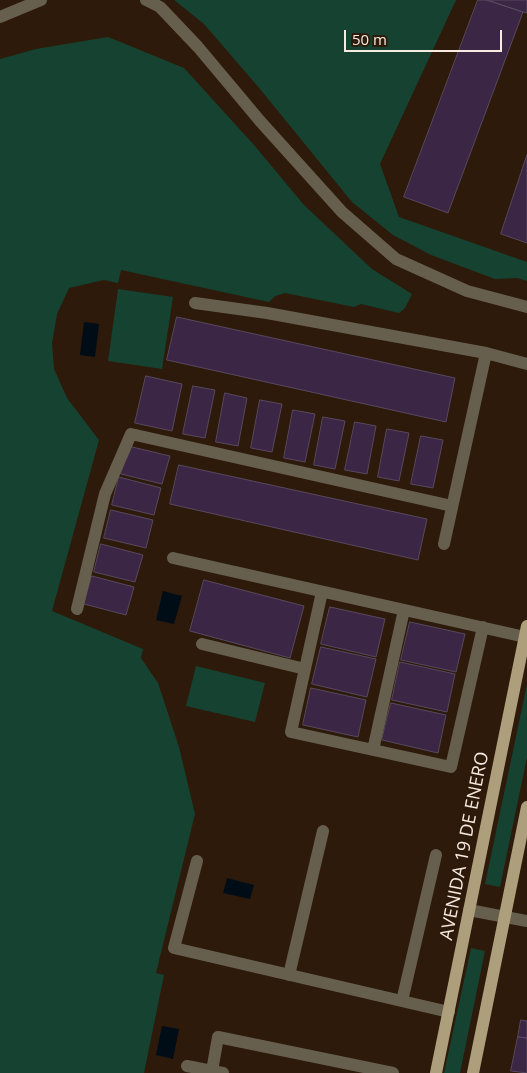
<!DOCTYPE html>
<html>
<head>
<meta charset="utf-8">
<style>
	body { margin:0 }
	#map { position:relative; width:527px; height:1073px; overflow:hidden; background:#2d1a0a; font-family:"Open Sans",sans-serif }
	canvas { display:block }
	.scale { position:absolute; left:344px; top:30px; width:158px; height:22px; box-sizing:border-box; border:2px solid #f7eae0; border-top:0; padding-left:6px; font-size:15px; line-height:18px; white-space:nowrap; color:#f7eae0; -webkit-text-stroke:4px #2d1a0a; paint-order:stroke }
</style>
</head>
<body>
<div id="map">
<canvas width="527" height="1073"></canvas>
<div class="scale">50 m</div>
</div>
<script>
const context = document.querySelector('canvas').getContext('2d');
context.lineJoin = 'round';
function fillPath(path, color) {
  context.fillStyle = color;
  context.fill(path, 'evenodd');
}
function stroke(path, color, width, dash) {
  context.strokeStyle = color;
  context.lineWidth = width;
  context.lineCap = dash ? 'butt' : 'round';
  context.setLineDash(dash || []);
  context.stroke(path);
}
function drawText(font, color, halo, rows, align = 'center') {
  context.font = font + ' "Open Sans",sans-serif';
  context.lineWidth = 4;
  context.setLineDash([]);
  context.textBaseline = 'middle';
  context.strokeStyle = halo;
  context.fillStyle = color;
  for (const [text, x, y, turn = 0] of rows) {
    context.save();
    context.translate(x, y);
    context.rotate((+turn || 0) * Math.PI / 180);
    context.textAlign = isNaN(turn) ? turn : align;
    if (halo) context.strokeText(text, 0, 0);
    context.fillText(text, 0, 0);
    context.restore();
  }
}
const green = new Path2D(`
	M174,0H456L380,164L399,217L527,262V281L517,278L495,279L431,255L393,235L352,202L260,89L204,24Z
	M108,37L184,68L254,145L304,205L372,269L412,294L405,308L399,313L361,304L354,307L285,293L275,296L269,302L121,270L118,283L104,280L69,288L57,314L52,343L54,369L67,398L99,440L52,611L143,649L141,658L158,683L179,747L195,814L156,973L164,975L144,1073H0V59L36,49Z
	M118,289L173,297L162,369L108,361Z
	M196,666L265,683L255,722L186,706Z
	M527,684V757L500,887L485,884Z
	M471,948L485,951L460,1073H444Z`);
const water = new Path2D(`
	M84,322L99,324L95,357L80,355Z
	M163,591L182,596L174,624L156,620Z
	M227,878L254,885L250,899L223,893Z
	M162,1026L179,1029L173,1059L156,1055Z`);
const building = new Path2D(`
	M478,0H487L523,12L448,213L404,197Z
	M487,0H527V13L523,12Z
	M527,155V243L501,234Z
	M177,317L455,378L446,422L167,360Z
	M146,376L182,384L172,431L135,423Z
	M193,386L215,390L205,438L183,434Z
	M225,393L247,398L238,446L216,442Z
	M260,400L282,404L272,452L251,448Z
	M293,410L315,414L305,462L284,458Z
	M323,417L345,421L335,469L314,465Z
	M355,422L376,426L367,474L345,470Z
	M387,429L409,433L399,481L378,477Z
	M421,436L443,440L433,488L411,484Z
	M128,446L170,456L162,484L121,474Z
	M179,465L427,519L418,560L170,504Z
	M119,477L161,488L154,515L112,505Z
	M111,510L153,520L146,548L104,538Z
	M101,544L143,555L135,582L94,572Z
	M92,576L134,587L126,615L84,604Z
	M204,580L304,606L290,658L190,631Z
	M330,607L385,619L376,657L321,644Z
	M410,622L465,634L456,672L401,660Z
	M321,647L376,659L367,697L312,684Z
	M400,662L455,674L447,712L392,700Z
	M311,688L366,700L358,737L303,725Z
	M391,703L446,715L438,753L382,740Z
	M521,1020L527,1021V1038L518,1037Z
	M518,1037L527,1038V1073L511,1071Z`);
const minor = new Path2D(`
	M146,0L160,7L198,47L260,121L342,212L396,259L467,291L527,307
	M0,17L41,0
	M195,303L267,313L486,353L527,364
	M444,544L486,353
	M173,558L525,637
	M322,592L291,732L451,767L483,627
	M77,609L105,494L131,434L452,506
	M202,644L305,669
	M373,750L404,610
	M197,861L174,948L449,1012
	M469,910L527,921
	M289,975L323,831
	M402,1001L436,855
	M187,1066L212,1071
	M223,1073L212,1071L218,1037L393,1073`);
const major = new Path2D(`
	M436,1073L527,626
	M473,1073L527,807`);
const streetNames = [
	["AVENIDA 19 DE ENERO",465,846,-79]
];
fillPath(green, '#164331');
fillPath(water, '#000d17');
fillPath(building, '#3c2646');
stroke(building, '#57495e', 1);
stroke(minor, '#665f4e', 12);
stroke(major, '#ae9f7c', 12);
drawText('18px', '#f7eae0', '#2d1a0a', streetNames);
</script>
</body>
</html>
